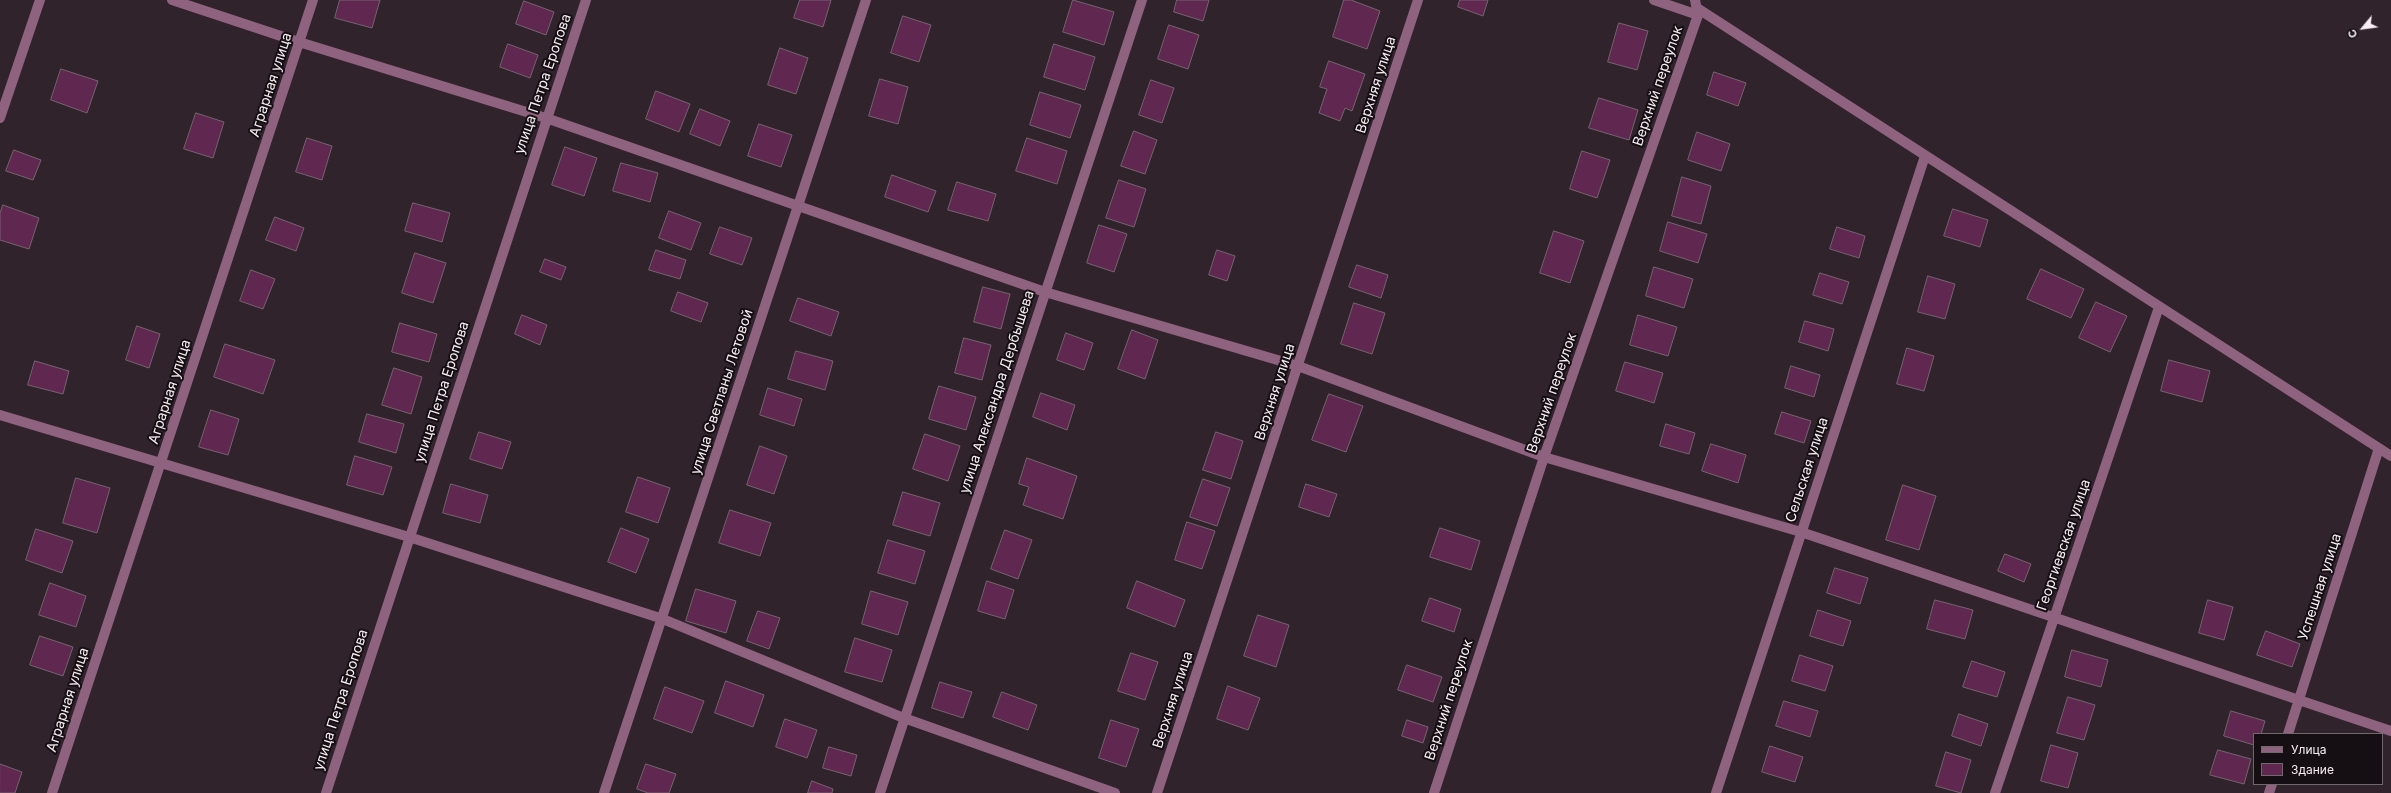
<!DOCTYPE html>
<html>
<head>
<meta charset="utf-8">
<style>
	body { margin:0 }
	#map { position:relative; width:2391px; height:793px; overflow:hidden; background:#31232c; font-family:Inter,sans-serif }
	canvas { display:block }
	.legend { position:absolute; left:2253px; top:733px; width:130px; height:52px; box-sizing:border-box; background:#150f13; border:1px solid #6f686d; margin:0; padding:5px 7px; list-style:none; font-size:12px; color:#f7edf3 }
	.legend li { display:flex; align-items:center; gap:8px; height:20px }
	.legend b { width:20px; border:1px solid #6f686d }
	.north { position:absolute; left:2343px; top:8px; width:40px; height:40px; -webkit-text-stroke:3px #150f13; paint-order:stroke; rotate:241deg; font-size:11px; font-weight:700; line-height:16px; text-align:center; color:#f7edf3 }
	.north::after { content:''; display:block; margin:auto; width:14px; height:18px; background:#f7edf3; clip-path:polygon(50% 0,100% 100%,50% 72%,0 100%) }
</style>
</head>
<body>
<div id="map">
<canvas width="2391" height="793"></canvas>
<ul class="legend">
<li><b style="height:5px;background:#8f6280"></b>Улица</li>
<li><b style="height:11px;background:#602750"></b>Здание</li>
</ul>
<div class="north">С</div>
</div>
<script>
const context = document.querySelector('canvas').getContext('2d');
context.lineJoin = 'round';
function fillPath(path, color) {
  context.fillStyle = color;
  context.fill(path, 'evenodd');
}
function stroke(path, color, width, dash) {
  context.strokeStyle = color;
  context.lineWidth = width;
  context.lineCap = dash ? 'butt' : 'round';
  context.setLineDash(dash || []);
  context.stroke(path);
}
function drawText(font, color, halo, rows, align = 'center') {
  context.font = font + ' Inter,sans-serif';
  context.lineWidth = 4;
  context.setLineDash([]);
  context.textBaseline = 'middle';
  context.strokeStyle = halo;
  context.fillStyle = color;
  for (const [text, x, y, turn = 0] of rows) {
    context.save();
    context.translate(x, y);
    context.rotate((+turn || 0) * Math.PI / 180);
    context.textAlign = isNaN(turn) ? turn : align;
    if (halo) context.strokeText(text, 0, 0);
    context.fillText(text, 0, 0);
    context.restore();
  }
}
const building = new Path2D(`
	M340,0H380L372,28L335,18Z
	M800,0H831L823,27L794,18Z
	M1073,0L1114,12L1104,45L1063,32Z
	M1177,0H1209L1203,21L1174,12Z
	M1344,0H1351L1380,11L1367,49L1333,37Z
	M1460,0H1488L1483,16L1458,7Z
	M524,1L554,12L546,35L516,24Z
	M903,16L931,25L919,62L891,53Z
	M1619,23L1648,31L1637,70L1608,62Z
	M1169,25L1199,35L1188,69L1158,59Z
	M508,44L538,55L530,78L500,67Z
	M1054,44L1095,57L1085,90L1044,77Z
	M780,48L808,58L796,94L768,85Z
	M1329,61L1365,74L1352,111L1345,108L1340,121L1319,113L1327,89L1320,87Z
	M61,69L98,81L87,113L51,100Z
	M1714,72L1746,83L1738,106L1707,95Z
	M880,79L908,87L898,124L869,116Z
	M1151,80L1174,88L1162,123L1139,115Z
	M656,91L690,104L679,132L646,119Z
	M1040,92L1081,105L1070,138L1030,125Z
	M1599,98L1638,110L1629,140L1589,128Z
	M700,109L730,121L720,146L690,134Z
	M196,113L224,122L213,158L184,149Z
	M759,124L792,135L781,167L748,156Z
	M1134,131L1157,140L1145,174L1121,166Z
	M1697,132L1730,144L1721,171L1688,160Z
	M307,138L332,146L322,180L296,172Z
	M1027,138L1067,151L1057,184L1016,171Z
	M565,147L597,158L584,196L552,185Z
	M14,150L41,160L33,180L6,171Z
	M1582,151L1610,160L1597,198L1570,189Z
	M621,163L658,173L650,202L613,191Z
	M892,175L936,191L928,212L885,197Z
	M1682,177L1711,186L1701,224L1672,216Z
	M1119,180L1146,189L1134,227L1106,218Z
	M957,182L996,194L988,221L948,210Z
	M413,203L450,213L442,242L405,231Z
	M3,205L39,218L29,249L0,240V214Z
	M1953,209L1988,220L1980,247L1944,236Z
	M669,211L701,223L691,250L659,238Z
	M275,217L304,228L296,251L266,240Z
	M1668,222L1707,234L1698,263L1660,251Z
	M1099,225L1127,234L1114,272L1087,263Z
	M720,227L752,238L742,265L710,254Z
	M1837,227L1865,236L1859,258L1830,249Z
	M1554,231L1584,241L1570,283L1540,273Z
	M656,250L686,260L680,279L649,270Z
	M1217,250L1235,256L1227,281L1209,275Z
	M415,253L446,263L433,303L402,293Z
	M545,259L566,267L561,280L540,272Z
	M1357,265L1388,275L1381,298L1349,287Z
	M1654,267L1693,279L1684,308L1646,296Z
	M2041,269L2084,289L2071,318L2027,299Z
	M251,270L275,279L263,309L240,301Z
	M1820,273L1849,282L1842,304L1813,295Z
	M1928,276L1955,284L1945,319L1918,312Z
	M983,287L1010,294L1001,329L974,322Z
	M678,292L708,303L701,322L671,311Z
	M798,298L839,312L831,336L790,321Z
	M2096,302L2127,316L2110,352L2079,338Z
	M1354,303L1385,313L1372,354L1341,344Z
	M522,315L547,325L540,345L515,334Z
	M1638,315L1677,327L1668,356L1630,345Z
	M1805,321L1834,329L1828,351L1799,342Z
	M400,323L437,334L429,362L392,352Z
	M137,326L160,334L149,368L126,360Z
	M1132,330L1158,340L1145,379L1118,369Z
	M1066,333L1093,343L1084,370L1057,360Z
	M964,338L991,345L982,380L955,373Z
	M225,344L275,360L263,394L214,377Z
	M1907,348L1934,356L1924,391L1897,384Z
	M796,351L833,361L825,390L788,379Z
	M2169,360L2210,371L2202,402L2161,391Z
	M35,361L69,371L63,394L28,385Z
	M1625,362L1663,373L1654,403L1616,391Z
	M1791,366L1820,375L1814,397L1785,388Z
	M394,368L422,377L411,414L382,405Z
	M939,386L976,397L966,430L929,419Z
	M768,388L802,399L794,426L760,415Z
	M1041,393L1075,405L1067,430L1033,417Z
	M1329,394L1363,406L1346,452L1312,440Z
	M211,410L239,419L228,455L199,447Z
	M1782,412L1811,421L1804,443L1775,434Z
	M367,414L404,424L396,453L359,442Z
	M1666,424L1695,433L1689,454L1660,446Z
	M479,432L511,442L502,469L470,459Z
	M1216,432L1243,441L1231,479L1203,470Z
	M925,434L960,446L948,481L913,469Z
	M1711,444L1746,455L1738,483L1702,471Z
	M760,446L787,456L774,494L747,485Z
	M355,456L392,467L383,495L347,485Z
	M1027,458L1077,476L1063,519L1023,505L1029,487L1019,484Z
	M638,477L670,488L658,523L626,512Z
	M76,478L110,488L97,533L63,523Z
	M1203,479L1230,488L1217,526L1190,517Z
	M451,484L488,495L480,523L443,513Z
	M1306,484L1337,494L1329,517L1299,507Z
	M1903,485L1936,496L1919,550L1886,540Z
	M903,492L940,503L930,536L893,525Z
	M730,510L771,523L760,556L719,543Z
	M1187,522L1215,531L1202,569L1175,560Z
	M621,528L649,539L636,573L608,562Z
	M1440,528L1480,541L1471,570L1430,557Z
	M36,529L73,541L62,573L26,560Z
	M1005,530L1032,540L1018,579L991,569Z
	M888,540L925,551L915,584L878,573Z
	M2005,554L2031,564L2024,582L1998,571Z
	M1835,568L1868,578L1860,604L1827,593Z
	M987,581L1014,590L1005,619L978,611Z
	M1137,581L1185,600L1175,627L1127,608Z
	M50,583L86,596L76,627L39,615Z
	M696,589L736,601L726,633L686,621Z
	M871,591L908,602L898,635L862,624Z
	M1430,598L1461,609L1454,632L1422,621Z
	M1935,600L1973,610L1965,639L1927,629Z
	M2208,600L2233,607L2224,640L2199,633Z
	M1818,610L1851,621L1843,646L1810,636Z
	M758,611L780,618L769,649L747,641Z
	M1258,615L1289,625L1276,667L1244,656Z
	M2266,631L2300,644L2292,667L2257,655Z
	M40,636L73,647L63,676L30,665Z
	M855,638L892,650L882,682L845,672Z
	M2072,650L2108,660L2101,687L2065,677Z
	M1131,653L1158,662L1145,700L1118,691Z
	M1800,655L1833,666L1825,691L1792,681Z
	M1972,661L2005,672L1997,697L1963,687Z
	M1407,665L1442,677L1433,702L1398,690Z
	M726,681L764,695L753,727L715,713Z
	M940,682L972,692L963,718L932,708Z
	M1228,686L1260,698L1248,730L1217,719Z
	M665,687L704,701L692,733L654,719Z
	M1002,692L1037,705L1028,730L993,717Z
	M2068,697L2095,705L2084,740L2057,733Z
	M1784,701L1818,711L1810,737L1776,726Z
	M2231,711L2265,721L2261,734H2254V745L2224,736Z
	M1959,714L1988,724L1981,746L1952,736Z
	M785,719L817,730L807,758L776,747Z
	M1111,720L1139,729L1126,767L1099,758Z
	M1407,720L1428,727L1423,743L1402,736Z
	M2051,745L2078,753L2068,788L2041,781Z
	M1770,746L1803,757L1795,782L1762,772Z
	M829,747L857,755L851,776L823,768Z
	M2218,750L2251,759L2244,784L2210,775Z
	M1946,752L1971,760L1961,793L1936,786Z
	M0,764L22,772L15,793H0Z
	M646,764L676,774L669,793H648L637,789Z
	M812,781L833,789L832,793H808Z`);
const minor = new Path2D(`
	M172,0L299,42L546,118L1045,292L1298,366L1544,457L1801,532L2391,731
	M1654,0L1698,15
	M1697,8L2391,456
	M0,118L40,0
	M0,415L409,537L663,619L904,718L1115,793
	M2288,734L2379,448
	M52,793L313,0
	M326,793L586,0
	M604,793L866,0
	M880,793L1142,0
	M1157,793L1418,0
	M1434,793L1544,457L1698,15L1695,0
	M1716,793L1925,156
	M1995,793L2159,307
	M2269,793L2272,784`);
const streetNames = [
	["улица Петра Еропова",543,84,-71],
	["Аграрная улица",271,85,-72],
	["Верхняя улица",1376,85,-72],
	["Верхний переулок",1658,86,-71],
	["Аграрная улица",170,392,-72],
	["улица Петра Еропова",442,392,-72],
	["улица Светланы Летовой",722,392,-72],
	["улица Александра Дербышева",997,392,-72],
	["Верхняя улица",1275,392,-72],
	["Верхний переулок",1552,393,-71],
	["Сельская улица",1807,470,-72],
	["Георгиевская улица",2064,545,-71],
	["Успешная улица",2320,587,-72],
	["Аграрная улица",68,700,-72],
	["улица Петра Еропова",341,700,-72],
	["Верхняя улица",1173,700,-72],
	["Верхний переулок",1449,700,-72]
];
fillPath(building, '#602750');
stroke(building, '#74646e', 1);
stroke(minor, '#8f6280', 10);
drawText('14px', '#f7edf3', '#150f13', streetNames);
</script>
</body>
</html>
